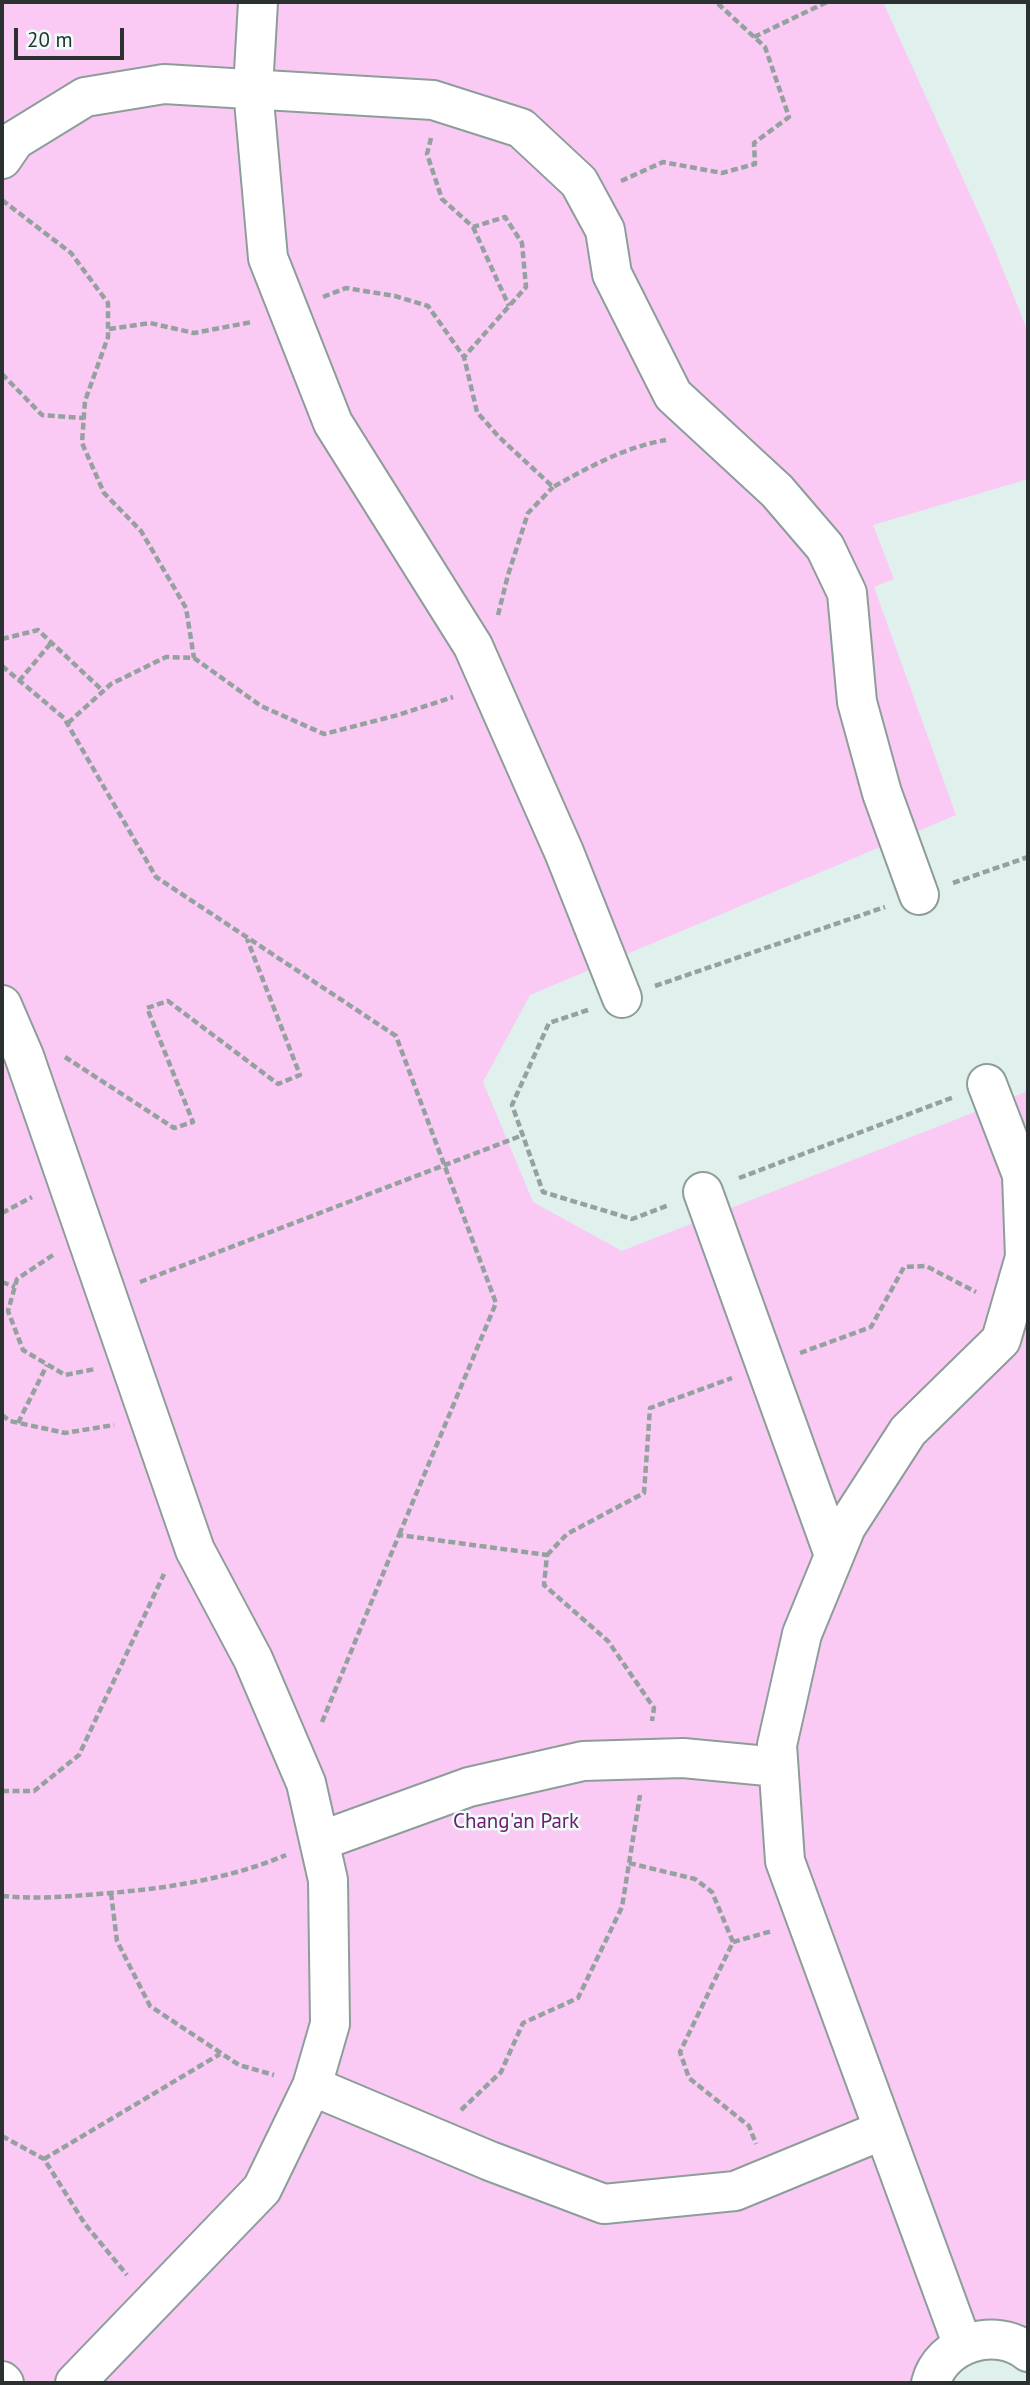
<!DOCTYPE html>
<html>
<head>
<meta charset="utf-8">
<style>
	body { margin:0 }
	#map { position:relative; width:1030px; height:2385px; overflow:hidden; background:#dff0ed; font-family:"PT Sans",sans-serif }
	canvas { display:block }
	.frame { position:absolute; inset:0; border:4px solid #2b3130; pointer-events:none }
	.scale { position:absolute; left:14px; top:28px; width:110px; height:32px; box-sizing:border-box; border:4px solid #2b3130; border-top:0; padding-left:9px; font-size:21px; line-height:24px; white-space:nowrap; color:#2b3130; -webkit-text-stroke:5px #edfefa; paint-order:stroke }
</style>
</head>
<body>
<div id="map">
<canvas width="1030" height="2385"></canvas>
<div class="frame"></div>
<div class="scale">20 m</div>
</div>
<script>
const context = document.querySelector('canvas').getContext('2d');
context.lineJoin = 'round';
function fillPath(path, color) {
  context.fillStyle = color;
  context.fill(path, 'evenodd');
}
function stroke(path, color, width, dash) {
  context.strokeStyle = color;
  context.lineWidth = width;
  context.lineCap = dash ? 'butt' : 'round';
  context.setLineDash(dash || []);
  context.stroke(path);
}
function drawText(font, color, halo, rows, align = 'center') {
  context.font = font + ' "PT Sans",sans-serif';
  context.lineWidth = 5;
  context.setLineDash([]);
  context.textBaseline = 'middle';
  context.strokeStyle = halo;
  context.fillStyle = color;
  for (const [text, x, y, turn = 0] of rows) {
    context.save();
    context.translate(x, y);
    context.rotate((+turn || 0) * Math.PI / 180);
    context.textAlign = isNaN(turn) ? turn : align;
    if (halo) context.strokeText(text, 0, 0);
    context.fillText(text, 0, 0);
    context.restore();
  }
}
const green = new Path2D(`
	M2,2H883L993,245L1028,332V479L873,525L894,579L874,587L956,815L530,995L483,1082L533,1202L622,1251L1028,1091V2353L991,2340L912,2383H2Z`);
const path = new Path2D(`
	M754,37L827,2
	M431,138L427,154L442,199L473,227L505,217L522,243L526,287L464,357
	M621,181L663,162L722,173L755,164L754,143L789,117L765,47L716,2
	M2,200L71,253L108,303V337L85,401L82,443L104,493L141,531L186,608L194,658
	M473,227L509,306
	M323,297L346,288L395,296L428,306L464,357L477,412L499,437L553,487C589,467 625,447 666,440
	M109,329L150,323L194,333L252,322
	M2,374L42,415L84,418
	M498,615L508,575L528,513L553,487
	M2,639L38,630L103,691
	M2,666L64,718L156,877L396,1036L496,1303L399,1535
	M19,681L51,643
	M68,723L111,684L166,657L194,658L261,706L324,734L398,715L453,697
	M953,883L1028,857
	M655,986L885,907
	M588,1010L549,1023L512,1105L543,1192L632,1219L669,1205
	M65,1057L174,1128L193,1122L147,1008L168,1001L278,1084L300,1075L247,939
	M739,1178L954,1097
	M2,1213L32,1197
	M53,1255L17,1279L8,1311L23,1350L65,1375L95,1369
	M2,1282L15,1287
	M140,1282L523,1135
	M800,1353L871,1327L904,1267L926,1266L976,1292
	M2,1415L10,1421L65,1433L114,1425
	M18,1423L47,1365
	M547,1555L567,1534L644,1493L650,1408L732,1378
	M322,1722L399,1535L547,1555L544,1585L608,1641L654,1708L652,1721
	M2,1791H34L79,1755L164,1574
	M629,1863L695,1879L712,1892L733,1942L680,2052L689,2078L749,2126L756,2144
	M111,1893L117,1941L150,2006L239,2065L274,2075
	M2,1896C34,1899 65,1897 98,1894C162,1889 227,1880 286,1855
	M733,1942L772,1931
	M461,2110L501,2072L523,2023L578,1998L622,1907L640,1795
	M2,2136L44,2159L85,2224L127,2275
	M44,2159L220,2054`);
const minor = new Path2D(`
	M258,2L253,89L268,258L333,423L473,646L564,852L622,998
	M2,159L15,140L85,97L164,84L433,100L521,128L579,182L605,230L612,274L673,395L777,491L825,547L847,593L857,702L882,793L919,895
	M2,1005L24,1056L195,1550L253,1659L306,1783L328,1880L330,2024L312,2086L262,2189L75,2383
	M703,1192L834,1555
	M320,1841L469,1787L583,1761L683,1758L778,1767
	M312,2086L490,2161L604,2204L735,2191L883,2130
	M963,2346L785,1861L777,1745L802,1634L846,1527L908,1431L1001,1340L1025,1257L1022,1175L987,1084
	M2,2381L4,2383
	M931,2383C941,2343 996,2326 1028,2352`);
const parkNames = [
	["Chang'an Park",516,1822]
];
fillPath(green, '#facaf5');
stroke(minor, '#8d9d99', 42);
stroke(path, '#94a19f', 4.5, [7, 3.5]);
stroke(minor, '#fff', 38);
drawText('21px', '#72186f', '#edfefa', parkNames);
</script>
</body>
</html>
